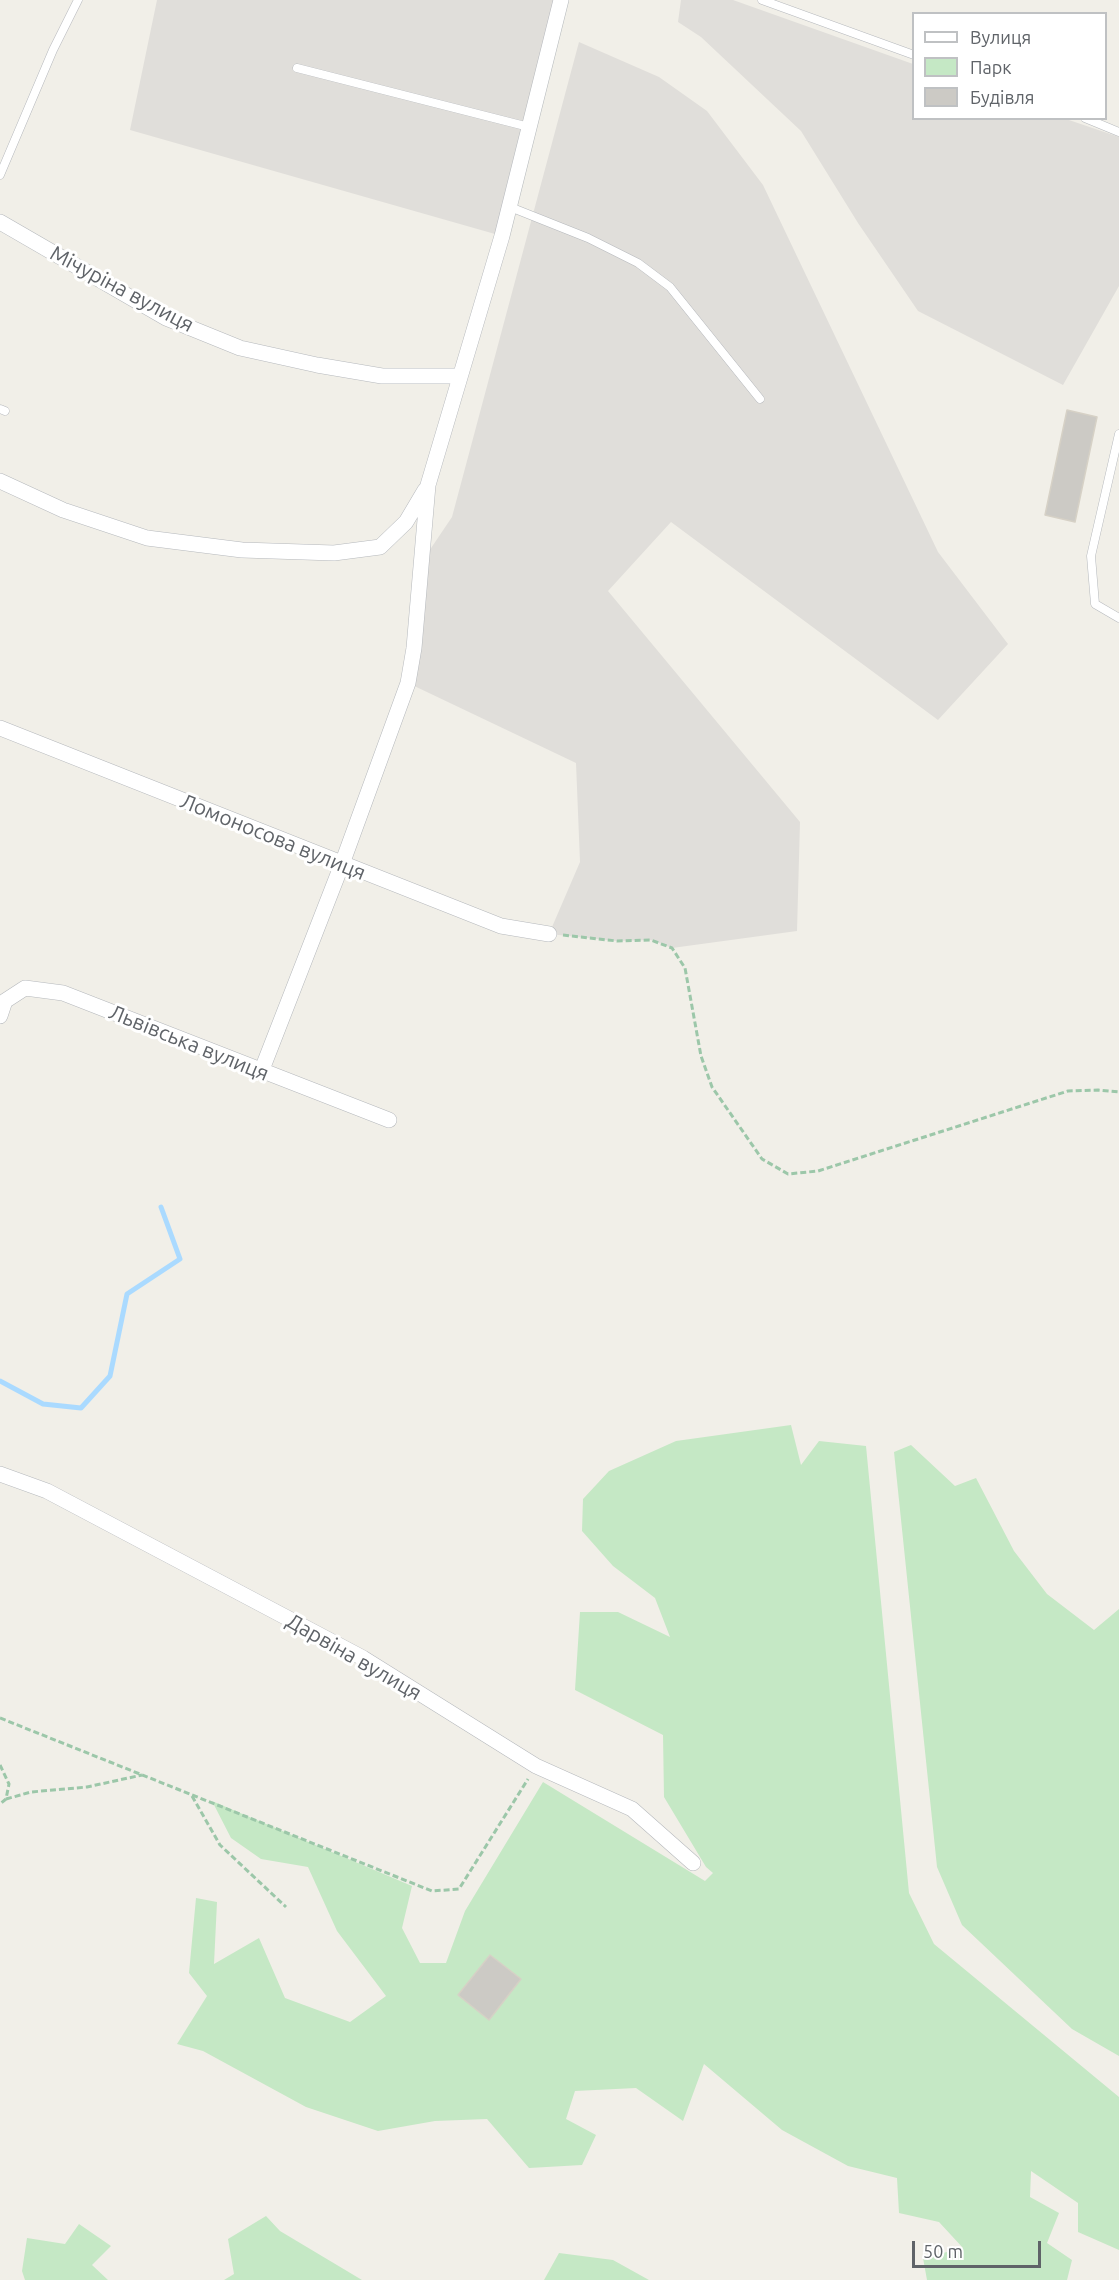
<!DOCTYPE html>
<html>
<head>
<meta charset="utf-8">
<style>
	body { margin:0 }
	#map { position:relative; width:1119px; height:2280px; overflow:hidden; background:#f1efe8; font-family:Ubuntu,sans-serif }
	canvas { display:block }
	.legend { position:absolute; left:912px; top:12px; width:195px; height:108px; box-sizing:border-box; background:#fff; border:2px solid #bfc1c3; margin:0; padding:8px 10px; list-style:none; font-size:18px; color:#5f6368 }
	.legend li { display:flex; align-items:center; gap:12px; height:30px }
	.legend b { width:30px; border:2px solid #bfc1c3 }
	.scale { position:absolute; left:912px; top:2241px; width:129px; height:27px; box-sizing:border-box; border:3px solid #5f6368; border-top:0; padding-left:8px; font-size:18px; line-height:21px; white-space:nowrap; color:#5f6368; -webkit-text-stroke:4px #fff; paint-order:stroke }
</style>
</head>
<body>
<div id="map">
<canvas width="1119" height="2280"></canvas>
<ul class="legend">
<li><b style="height:8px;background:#fff"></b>Вулиця</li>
<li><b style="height:16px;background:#c5e8c5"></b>Парк</li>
<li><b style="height:16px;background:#cccac5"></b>Будівля</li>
</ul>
<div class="scale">50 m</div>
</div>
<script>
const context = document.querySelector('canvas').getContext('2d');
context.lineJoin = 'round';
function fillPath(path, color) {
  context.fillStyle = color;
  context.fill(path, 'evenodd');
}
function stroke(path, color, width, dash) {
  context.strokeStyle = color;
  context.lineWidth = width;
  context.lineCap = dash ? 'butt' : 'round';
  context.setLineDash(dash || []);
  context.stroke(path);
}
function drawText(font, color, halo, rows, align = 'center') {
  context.font = font + ' Ubuntu,sans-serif';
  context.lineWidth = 6;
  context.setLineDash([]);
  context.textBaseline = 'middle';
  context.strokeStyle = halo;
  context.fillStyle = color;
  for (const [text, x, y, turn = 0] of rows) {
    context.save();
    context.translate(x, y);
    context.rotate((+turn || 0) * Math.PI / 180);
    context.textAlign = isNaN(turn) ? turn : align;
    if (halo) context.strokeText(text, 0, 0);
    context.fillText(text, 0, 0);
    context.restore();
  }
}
const industrial = new Path2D(`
	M157,0H561L502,236L130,130Z
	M681,0H733L913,64L914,118L1066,119L1119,137V286L1063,385L918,311L858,223L801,131L701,37L678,22Z
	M579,42L659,77L707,111L763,185L938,552L1008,644L938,720L671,522L608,591L800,822L797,931L672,948L651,940L617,941L549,934L580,862L576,763L408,683L421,563L452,517Z`);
const green = new Path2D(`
	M791,1425L801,1465L819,1441L866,1446L909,1893L934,1944L1119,2097V2250L1078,2232V2203L1031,2171L1030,2197L1059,2213L1047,2243L1072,2260L1067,2280H927L923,2258L963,2248L939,2222L899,2213L897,2178L848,2166L782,2130L704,2064L683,2121L636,2088L575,2091L566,2119L596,2135L582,2165L529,2168L487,2119L435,2121L378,2131L306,2107L203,2051L177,2044L207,1996L189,1973L196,1898L217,1902L214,1964L259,1938L285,1998L350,2022L386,1996L337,1931L308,1867L261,1859L231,1838L212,1801L412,1886L402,1928L420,1963H446L465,1911L543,1782L705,1881L713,1873L706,1867L664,1797L663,1735L575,1690L580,1612H618L670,1637L655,1598L613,1566L582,1531L583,1499L609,1471L676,1441Z
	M911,1445L955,1486L976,1478L1014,1551L1047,1594L1094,1630L1119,1609V2056L1072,2029L962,1925L937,1867L894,1452Z
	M266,2216L280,2231L362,2280H224L234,2274L228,2239Z
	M79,2224L111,2246L92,2265L108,2280H25L22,2271L27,2238L65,2244Z
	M559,2253L613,2260L649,2280H544Z`);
const stream = new Path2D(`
	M0,1381L43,1404L81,1408L110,1376L127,1294L180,1259L161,1207`);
const building = new Path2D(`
	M1067,410L1097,417L1075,522L1045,515Z
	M490,1955L521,1979L489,2020L458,1995Z`);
const path = new Path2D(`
	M563,935L617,941L651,940L672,948L685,968L701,1056L712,1087L762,1159L788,1174L818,1171L1068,1091L1098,1090L1119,1092
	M0,1718L432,1891L459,1889L528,1779
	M0,1765L9,1784L6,1799L0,1804
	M192,1796L220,1845L286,1907
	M6,1799L31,1792L87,1787L142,1775`);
const lane = new Path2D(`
	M762,0L914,55
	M297,68L529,127
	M1085,118L1119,132
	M0,175L53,50L78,0
	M510,207L588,238L638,263L670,287L760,399
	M0,409L5,411
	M1119,434L1091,556L1095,604L1119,618`);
const street = new Path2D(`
	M0,222L166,318L240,348L317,365L382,376H460
	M0,481L63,510L147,538L242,550L334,553L380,547L406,522L425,490
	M0,728L501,926L549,934
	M0,1016L5,1001L25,988L63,993L389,1120
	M261,1072L342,864L408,683L414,648L428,485L502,236L561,0
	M0,1474L47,1491L363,1658L536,1766L632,1809L693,1863`);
const streetNames = [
	["Мічуріна вулиця",122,289,28],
	["Ломоносова вулиця",273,837,22],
	["Львівська вулиця",189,1043,22],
	["Дарвіна вулиця",354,1657,30]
];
fillPath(industrial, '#e0deda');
fillPath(green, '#c5e8c5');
stroke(stream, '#aadaff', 5);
fillPath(building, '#cccac5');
stroke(building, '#d6d1c6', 1.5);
stroke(lane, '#b5b8bc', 9);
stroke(street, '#b5b8bc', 16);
stroke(path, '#9cc7a9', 3, [6, 3]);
stroke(lane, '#fff', 8);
stroke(street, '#fff', 15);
drawText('21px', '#5f6368', '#fff', streetNames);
</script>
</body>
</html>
